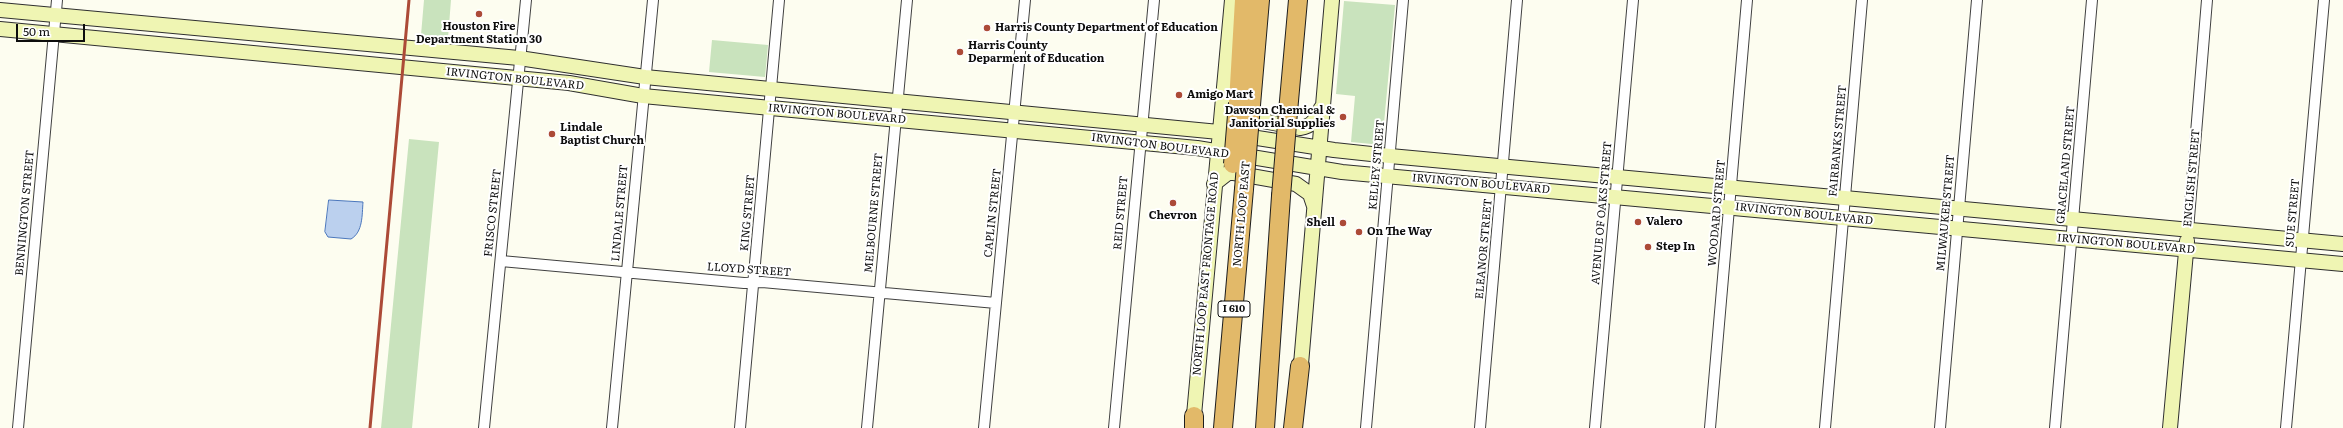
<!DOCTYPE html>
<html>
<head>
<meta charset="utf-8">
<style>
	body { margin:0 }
	#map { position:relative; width:2343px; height:428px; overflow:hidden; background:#fdfdf0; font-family:Literata,serif }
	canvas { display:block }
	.scale { position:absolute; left:16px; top:24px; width:69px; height:18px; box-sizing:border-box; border:2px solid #0d0d0d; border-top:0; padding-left:5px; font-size:12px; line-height:14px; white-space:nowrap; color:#0d0d0d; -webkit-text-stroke:3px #fff; paint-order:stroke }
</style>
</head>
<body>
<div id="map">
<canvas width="2343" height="428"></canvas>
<div class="scale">50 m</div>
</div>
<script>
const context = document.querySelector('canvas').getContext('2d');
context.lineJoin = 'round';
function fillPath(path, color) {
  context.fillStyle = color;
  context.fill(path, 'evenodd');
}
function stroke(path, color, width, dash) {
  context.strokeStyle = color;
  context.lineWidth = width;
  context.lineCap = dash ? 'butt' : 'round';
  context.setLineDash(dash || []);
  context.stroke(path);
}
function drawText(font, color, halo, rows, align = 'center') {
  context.font = font + ' Literata,serif';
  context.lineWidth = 4;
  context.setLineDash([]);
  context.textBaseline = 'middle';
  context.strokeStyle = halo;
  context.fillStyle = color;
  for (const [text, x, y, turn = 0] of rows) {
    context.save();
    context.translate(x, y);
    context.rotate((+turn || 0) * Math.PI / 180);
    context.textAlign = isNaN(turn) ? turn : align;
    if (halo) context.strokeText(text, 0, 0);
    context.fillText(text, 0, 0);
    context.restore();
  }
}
const green = new Path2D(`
	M424,0H451L448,38L421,35Z
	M1344,1L1395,5L1382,145L1351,142L1355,96L1336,94Z
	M712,40L768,45L765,77L709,72Z
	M409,139L439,142L412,428H381Z`);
const water = new Path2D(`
	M329,200L363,202C362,215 363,232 351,239L328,237L325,232Z`);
const street = new Path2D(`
	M2188,230L2207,0
	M501,261L744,283L762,282L996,303
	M18,428L57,0
	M484,428L526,0
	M612,428L653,0
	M740,428L779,0
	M867,428L907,0
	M984,428L1025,0
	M1114,428L1154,0
	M1366,428L1403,0
	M1480,428L1517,0
	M1595,428L1633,0
	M1710,428L1747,0
	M1825,428L1862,0
	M1940,428L1977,0
	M2055,428L2092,0
	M2286,428L2324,0`);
const secondary = new Path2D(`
	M0,10L519,58L645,77L1219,132L1334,150L1390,156L2343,244
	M0,29L569,83L643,96L1197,148L1342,172L2343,264
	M1241,117L1300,128C1313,126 1316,119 1321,108
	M1214,184L1228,173H1234L1296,184L1310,194L1314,206
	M1300,376L1332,0
	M1193,426L1232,0
	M2170,428L2187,241`);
const highway = new Path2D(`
	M1238,103L1244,0
	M1251,105L1260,0
	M1288,112L1298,0
	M1194,416V428
	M1223,428L1244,189
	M1265,428L1281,196
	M1293,428L1300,366`);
const rail = new Path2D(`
	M370,428L409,0`);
const highwayBridge = new Path2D(`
	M1233,164L1238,103
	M1244,189L1251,105
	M1281,196L1288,112`);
const markers = [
	[479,14,4,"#ac4a37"],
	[987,28,4,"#ac4a37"],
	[960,52,4,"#ac4a37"],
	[1179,95,4,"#ac4a37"],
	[1343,117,4,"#ac4a37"],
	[552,134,4,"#ac4a37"],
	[1173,203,4,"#ac4a37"],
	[1638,222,4,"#ac4a37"],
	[1343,223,4,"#ac4a37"],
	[1359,232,4,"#ac4a37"],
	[1648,247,4,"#ac4a37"]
];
const shields = [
	[1234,309,32]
];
const shieldNames = [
	["I 610",1234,309]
];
const poiNames = [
	["Houston Fire",479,27,"center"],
	["Department Station 30",479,40,"center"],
	["Harris County Department of Education",995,28],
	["Harris County",968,46],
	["Deparment of Education",968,59],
	["Amigo Mart",1187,95],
	["Dawson Chemical &",1335,111,"right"],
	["Janitorial Supplies",1335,124,"right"],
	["Lindale",560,128],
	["Baptist Church",560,141],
	["Chevron",1173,216,"center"],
	["Valero",1646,222],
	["Shell",1335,223,"right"],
	["On The Way",1367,232],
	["Step In",1656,247]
];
const streetNames = [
	["IRVINGTON BOULEVARD",515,79,6],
	["IRVINGTON BOULEVARD",837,114,5],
	["FAIRBANKS STREET",1838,141,-85],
	["IRVINGTON BOULEVARD",1160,146,7],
	["KELLEY STREET",1377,165,-85],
	["GRACELAND STREET",2066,165,-85],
	["ENGLISH STREET",2192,178,-85],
	["IRVINGTON BOULEVARD",1481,184,5],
	["BENNINGTON STREET",25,213,-85],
	["FRISCO STREET",493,213,-84],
	["LINDALE STREET",620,213,-85],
	["KING STREET",748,213,-85],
	["MELBOURNE STREET",874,213,-85],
	["CAPLIN STREET",993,213,-84],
	["REID STREET",1121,213,-85],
	["AVENUE OF OAKS STREET",1602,213,-85],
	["WOODARD STREET",1717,213,-85],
	["MILWAUKEE STREET",1946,213,-85],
	["SUE STREET",2293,213,-85],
	["NORTH LOOP EAST",1242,214,-85],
	["IRVINGTON BOULEVARD",1804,214,6],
	["IRVINGTON BOULEVARD",2126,244,5],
	["ELEANOR STREET",1484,249,-85],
	["LLOYD STREET",749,270,4],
	["NORTH LOOP EAST FRONTAGE ROAD",1206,274,-85]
];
fillPath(green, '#c9e3bd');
fillPath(water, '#bbd0ee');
stroke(water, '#4b77bc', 1);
stroke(street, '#404040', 12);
stroke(secondary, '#2f2f2f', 16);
stroke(highway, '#1e1e1e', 20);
stroke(street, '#fff', 10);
stroke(secondary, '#eff5b3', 14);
stroke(highway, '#e2b969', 18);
stroke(rail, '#ac4a37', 3);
stroke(highwayBridge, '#1e1e1e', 20, []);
stroke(highwayBridge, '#e2b969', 18);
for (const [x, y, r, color] of markers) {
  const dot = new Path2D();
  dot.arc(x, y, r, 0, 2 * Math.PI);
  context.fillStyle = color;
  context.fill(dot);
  stroke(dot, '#fff', 1.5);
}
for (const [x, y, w] of shields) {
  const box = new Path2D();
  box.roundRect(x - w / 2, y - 8, w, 16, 3);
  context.fillStyle = '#fff';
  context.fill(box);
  stroke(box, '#0d0d0d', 1);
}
drawText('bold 10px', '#0d0d0d', null, shieldNames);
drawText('bold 11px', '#0d0d0d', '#fff', poiNames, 'left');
drawText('11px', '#0d0d0d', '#fff', streetNames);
</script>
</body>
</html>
